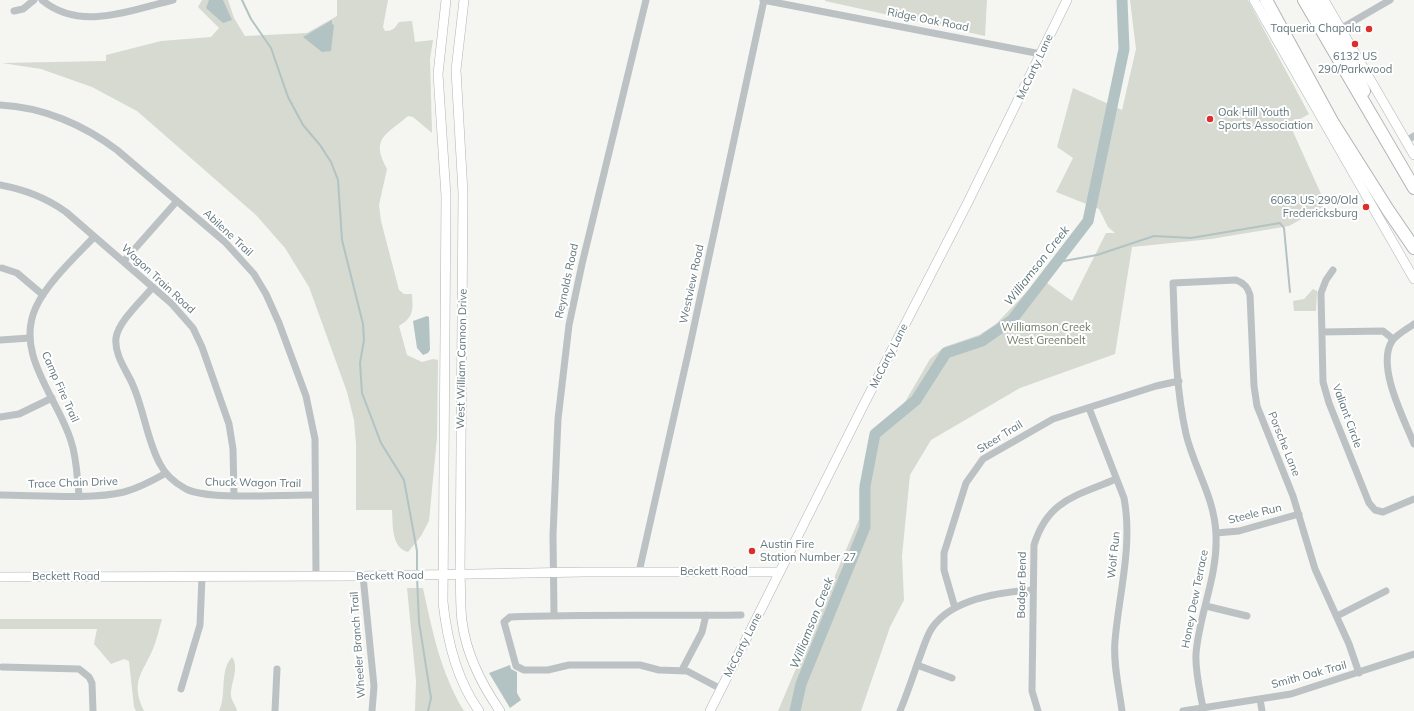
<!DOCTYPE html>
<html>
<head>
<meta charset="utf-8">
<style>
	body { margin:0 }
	canvas { display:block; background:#f5f5f2 }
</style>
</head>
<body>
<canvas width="1414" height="711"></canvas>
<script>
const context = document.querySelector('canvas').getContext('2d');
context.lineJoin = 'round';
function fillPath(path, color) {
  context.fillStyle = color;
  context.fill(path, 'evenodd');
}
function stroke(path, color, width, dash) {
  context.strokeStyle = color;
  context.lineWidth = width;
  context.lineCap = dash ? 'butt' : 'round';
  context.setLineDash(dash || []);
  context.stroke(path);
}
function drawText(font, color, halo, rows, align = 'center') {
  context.font = font + ' Mulish,sans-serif';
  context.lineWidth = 4;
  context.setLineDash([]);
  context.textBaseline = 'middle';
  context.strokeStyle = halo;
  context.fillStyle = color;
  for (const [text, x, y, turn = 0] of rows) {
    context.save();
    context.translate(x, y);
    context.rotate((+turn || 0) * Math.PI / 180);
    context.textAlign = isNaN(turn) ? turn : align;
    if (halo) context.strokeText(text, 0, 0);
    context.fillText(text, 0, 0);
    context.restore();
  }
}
const green = new Path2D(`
	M202,0H228L234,18L245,36L307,33L337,16V0H388L383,27L385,31C393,31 395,28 399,22L412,21L415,42L433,40L430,59L432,133L413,117L408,116C386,135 370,138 387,169L379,205L381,221L399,290L404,294H412C413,310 414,317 399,326L407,355L422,362L433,359L438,360L437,437L429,521L421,536L408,552C391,548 393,524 392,510H356V444L354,420L347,392L309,287L285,248L256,215L137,111L92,87L41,69L2,63L106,61V55L161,41L211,37L219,28L198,7Z
	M825,0H987L985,36L825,1Z
	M1130,0H1248L1309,114L1290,125L1326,205L1289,226L1211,239L1132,247L1115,354L1020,388L931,440L910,475L902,556L904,600L890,627L861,711H778L859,519V490L865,463L876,435L905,402L930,359L944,347L979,335L996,324L1040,278L1072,301L1106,233H1115L1108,227L1099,209L1056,192L1073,158L1057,147L1073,88L1122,110L1136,49Z
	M1313,289L1317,291L1316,311H1294L1293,301L1304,299Z
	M407,588H423C432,630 441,674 464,711H415L416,681Z
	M0,619H162C159,629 157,639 153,649C142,674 130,682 144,711H136L134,707L129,661L124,659L111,664L94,644L97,629H0Z
	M232,657C240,668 230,684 231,696C232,702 236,705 237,711H219C227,695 219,671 232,657Z`);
const water = new Path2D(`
	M209,0H223L232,20L223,23L206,8Z
	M332,20V24L334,25L331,51L322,52L303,37Z
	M427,316L429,317L430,350L428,353L423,355L417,348L413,321Z
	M510,665L511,669L517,672V693L521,700L510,708L489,673Z`);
const stream = new Path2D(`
	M242,0L251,19L271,48L288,97L303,125L320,145L331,162L338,180L342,240L363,324L364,340L360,363L362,393L381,443L404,480L417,551V573
	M1058,262L1097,255L1154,236L1191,238L1280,223L1284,228L1290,292
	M417,577L419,622L431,698L428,711`);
const river = new Path2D(`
	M795,711L801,684L865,527V486L875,434L916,400L946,353L982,341L1012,320L1088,221L1124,49L1122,0`);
const street = new Path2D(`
	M42,0C80,32 131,10 173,0
	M763,0L1041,54
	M14,11L23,9L34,0
	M1340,29L1390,0
	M0,105C43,107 84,125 117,150L225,242L254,274L266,294L279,323L306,396L315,439L316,576
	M1406,141L1414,136
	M0,185C25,190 45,197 66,212L171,303L193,328L202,347L229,424L233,449L234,495
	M124,261L177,201
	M2,268L17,273L43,295
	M1333,270L1326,280L1321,293L1323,382L1329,403L1369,503L1375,510L1383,512L1414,499
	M153,287C142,300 118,322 116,338C114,354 126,370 132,383C144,409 147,441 160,464C165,474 175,483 186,489C210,501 285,494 315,495
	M1414,324C1407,329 1397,334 1392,341C1376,366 1404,419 1414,444
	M1322,332L1383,331L1393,339
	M0,340L30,338
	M1089,408L1124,498C1133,546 1119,593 1115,641C1113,664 1119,688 1122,711
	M0,417L19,414L52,398
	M0,495C36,495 90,500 124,492C139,488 152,481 166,473
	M79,495C77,477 77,459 71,441C58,398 14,354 36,307C47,283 76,256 94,237
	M1216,533L1239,531L1299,514
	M639,572L690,345L764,0
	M363,576L374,686L372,711
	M1206,606L1247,616
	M955,608L944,570V553L966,483L983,459L1053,419L1156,386L1179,381
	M554,615L553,535L558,419L569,325L582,264L646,0
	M1337,616L1386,591
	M917,665L952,678
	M2,667L79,669L89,677L92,683L93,711
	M682,670L702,632L706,615
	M181,689L200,625L202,577
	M721,689L687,671L659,670L640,665H569L548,670H524L516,666L504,622L510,617C587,614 664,616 741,615
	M1260,699L1262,711
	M1203,708C1200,691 1195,671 1196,654C1199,614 1218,576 1216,535C1215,498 1194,468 1186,434C1175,385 1175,333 1173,283L1236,280C1244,283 1248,287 1250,295L1254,386L1257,406L1293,496L1315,569L1349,644L1359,673
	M275,711L277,669
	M900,711C907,694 913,676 919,659C923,649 926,637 932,628C952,598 1001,592 1033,590
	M1038,711L1032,691L1034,545C1048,499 1077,496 1116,479
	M1183,711L1291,694L1414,654`);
const secondary = new Path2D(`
	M446,0L438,74L446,196L443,602C447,640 456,679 479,711
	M464,0L456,70L463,193L460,575C461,590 460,606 462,621C466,653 482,685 500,711
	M1254,0L1414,279
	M1324,0L1414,155
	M0,577L363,576L584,572H779
	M710,711L862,408L968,202L1067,0`);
const highway = new Path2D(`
	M1266,0L1333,123L1388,210L1414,248
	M1304,0L1414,188
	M1317,0L1351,61L1364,91`);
const markers = [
	[1369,29,4,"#da2f2d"],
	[1355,44,4,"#da2f2d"],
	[1210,119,4,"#da2f2d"],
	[1366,207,4,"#da2f2d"],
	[752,551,4,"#da2f2d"]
];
const streetNames = [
	["Ridge Oak Road",928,20,11],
	["McCarty Lane",1035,67,-65],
	["Abilene Trail",228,233,43],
	["Wagon Train Road",158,279,43],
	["Reynolds Road",567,281,-78],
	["Westview Road",692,284,-78],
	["McCarty Lane",889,356,-63],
	["West William Cannon Drive",462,359,-89],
	["Camp Fire Trail",60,387,66],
	["Valiant Circle",1347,416,70],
	["Steer Trail",1000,437,-32],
	["Porsche Lane",1284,444,68],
	["Trace Chain Drive",73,483,-2],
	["Chuck Wagon Trail",253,483,1],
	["Steele Run",1255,514,-14],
	["Wolf Run",1114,555,-84],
	["Beckett Road",714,572],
	["Beckett Road",390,576,-1],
	["Beckett Road",66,577],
	["Badger Bend",1022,585,-89],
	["Honey Dew Terrace",1195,599,-79],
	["Wheeler Branch Trail",358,645,-94],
	["McCarty Lane",743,645,-63],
	["Smith Oak Trail",1309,675,-15]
];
const poiNames = [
	["Taqueria Chapala",1361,29],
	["6132 US",1355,57,"center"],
	["290/Parkwood",1355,70,"center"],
	["Oak Hill Youth",1218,113,"left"],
	["Sports Association",1218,126,"left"],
	["6063 US 290/Old",1358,201],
	["Fredericksburg",1358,214],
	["Austin Fire",760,545,"left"],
	["Station Number 27",760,558,"left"]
];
const parkNames = [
	["Williamson Creek",1046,328],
	["West Greenbelt",1046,341]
];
const waterNames = [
	["Williamson Creek",1037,266,-52],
	["Williamson Creek",812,623,-68]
];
fillPath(green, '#d6dad1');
fillPath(water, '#b3c3c4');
stroke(stream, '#b3c3c4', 2);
stroke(river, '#b3c3c4', 11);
stroke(secondary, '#adb5b7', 10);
stroke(highway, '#b0b5b7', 14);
stroke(street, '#bcc2c4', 7);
stroke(secondary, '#fff', 9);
stroke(highway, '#fff', 12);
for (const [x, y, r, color] of markers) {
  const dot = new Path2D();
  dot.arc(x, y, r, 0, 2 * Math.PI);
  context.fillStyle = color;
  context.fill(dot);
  stroke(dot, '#fff', 1.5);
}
drawText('11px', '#62767c', '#fff', streetNames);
drawText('11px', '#62767c', '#fff', poiNames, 'right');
drawText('11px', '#6d7964', '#fff', parkNames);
drawText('italic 12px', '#5d7678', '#fff', waterNames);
</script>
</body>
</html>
